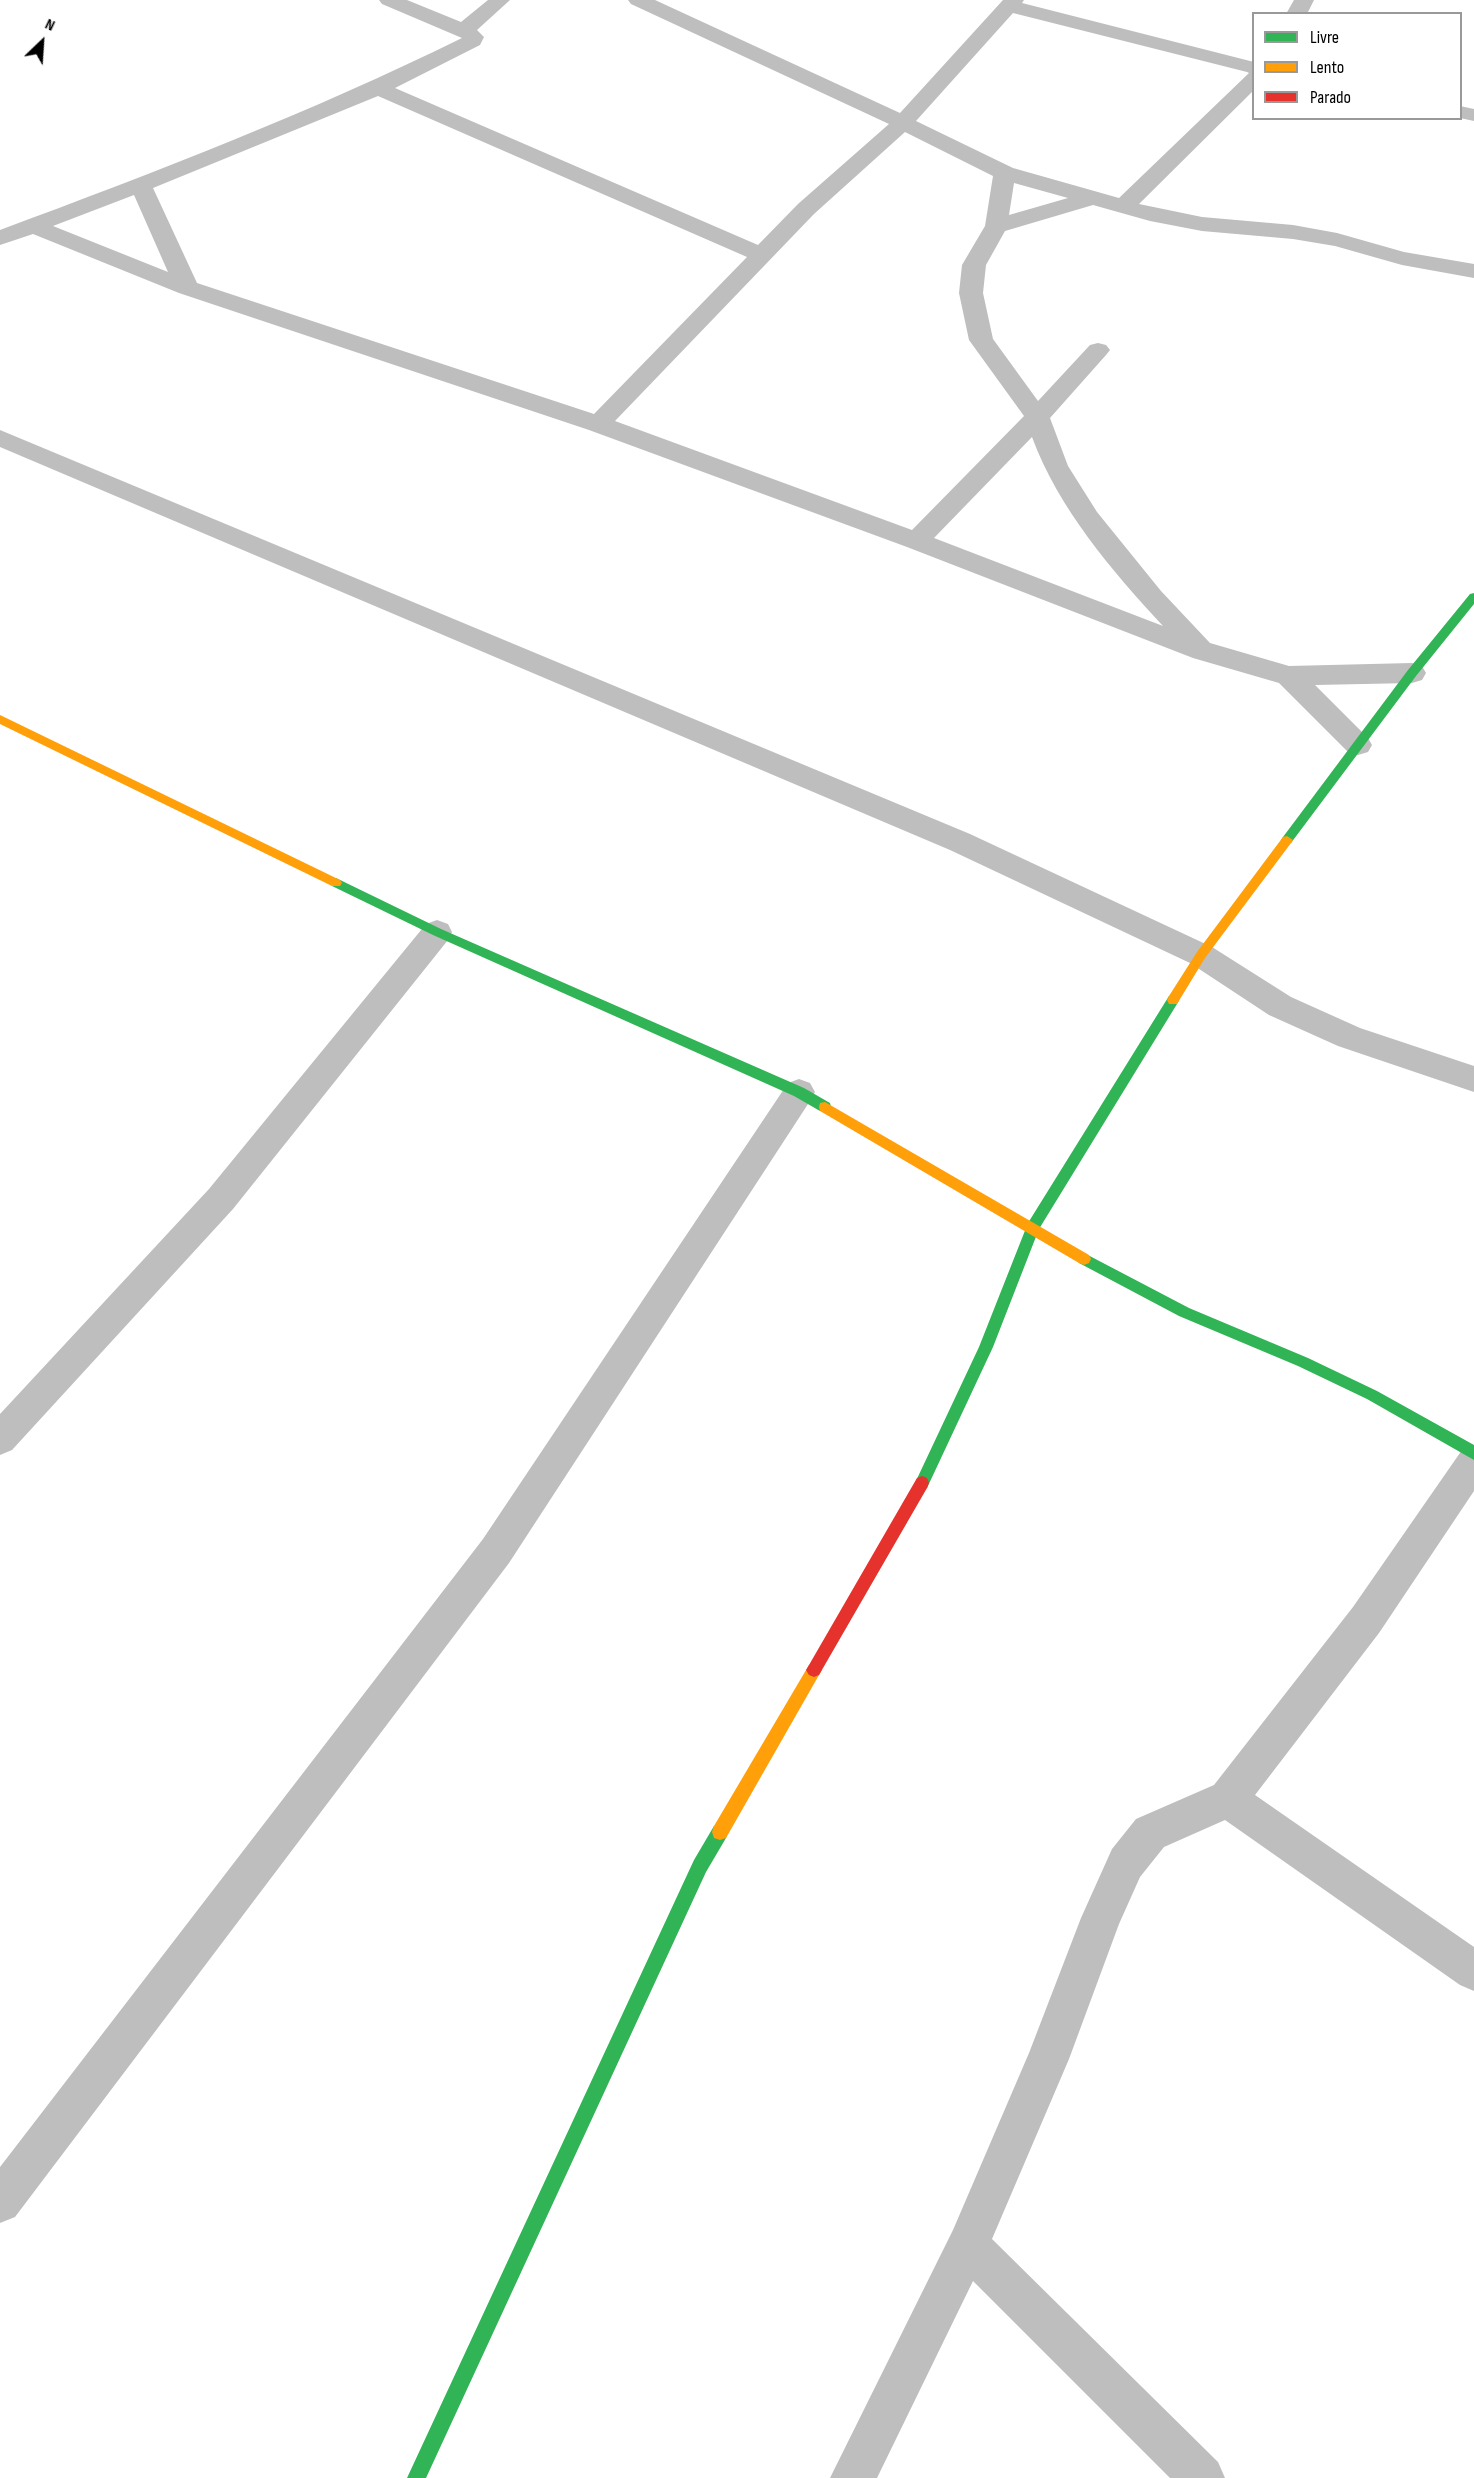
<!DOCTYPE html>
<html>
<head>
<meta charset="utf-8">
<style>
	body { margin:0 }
	#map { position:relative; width:1474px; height:2478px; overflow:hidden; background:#fff; font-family:"Sofia Sans Condensed",sans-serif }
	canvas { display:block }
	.legend { position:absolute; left:1252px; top:12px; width:210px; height:108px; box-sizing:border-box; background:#fff; border:2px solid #999; margin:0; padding:8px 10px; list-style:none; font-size:18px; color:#000 }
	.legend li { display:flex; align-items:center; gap:12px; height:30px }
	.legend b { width:30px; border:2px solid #999 }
	.north { position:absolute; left:12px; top:12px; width:60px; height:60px; -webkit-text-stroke:4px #fff; paint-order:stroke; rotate:25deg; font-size:16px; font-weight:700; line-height:24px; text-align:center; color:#000 }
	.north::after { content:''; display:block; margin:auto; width:21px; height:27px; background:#000; clip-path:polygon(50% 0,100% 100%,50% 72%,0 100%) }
</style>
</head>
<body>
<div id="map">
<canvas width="1474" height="2478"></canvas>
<ul class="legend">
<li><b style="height:8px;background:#30b455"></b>Livre</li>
<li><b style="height:8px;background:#ff9f0a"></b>Lento</li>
<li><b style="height:8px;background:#e5322d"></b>Parado</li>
</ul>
<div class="north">N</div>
</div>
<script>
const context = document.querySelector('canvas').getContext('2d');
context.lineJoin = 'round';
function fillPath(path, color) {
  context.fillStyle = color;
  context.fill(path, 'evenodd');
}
const street = new Path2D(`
	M379,0H407L461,22L488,0H510L477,30L484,37L480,45L395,88L758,245L798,204L889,124L631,4L628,0H655L900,113L1003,0H1024L1022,3L1254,62V90L1139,204L1202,217L1293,225L1337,233L1404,252L1474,264V278L1402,265L1335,246L1293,239L1202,231L1150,221L1093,205L1005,231L986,265L983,293L993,339L1038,401L1090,345L1098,343L1106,345L1110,350L1106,355L1050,418L1068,466L1097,512L1161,591L1210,643L1289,666L1412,663L1422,666L1426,673L1422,680L1412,683L1315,685L1368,738L1372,745L1368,752L1358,755L1348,752L1279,683L1193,658L907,547L589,430L179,293L33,234L0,245V230C156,172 312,112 462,38L382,4ZM1013,13L1247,72L1249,73L1119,198L1013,168L916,121ZM378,96L747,257L594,414L197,283L153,188ZM905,132L993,176L985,226L962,265L959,293L969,340L1024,416L912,530L615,421L814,214ZM1014,183L1068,198L1009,215ZM134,195L168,272L53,226ZM1032,437C1058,508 1112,571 1163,626L934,538Z
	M1294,0H1314L1307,14H1286Z
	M1460,106L1474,109V121L1460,118Z
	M0,430L970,834L1212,947L1291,997L1360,1028L1474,1066V1092L1338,1046L1269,1015L1190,963L950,850L0,447Z
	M437,920L448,924L452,932L448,940L233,1209L12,1450L0,1455V1414L209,1189L426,924Z
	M799,1079L810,1083L815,1092L810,1101L509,1563L15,2217L0,2223V2167L483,1539L788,1083Z
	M1474,1445V1491L1379,1633L1255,1795L1474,1947V1991L1460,1985L1225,1820L1164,1847L1140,1877L1119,1924L1069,2059L992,2239L1218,2462L1225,2478H1170L973,2281L877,2478H830L953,2230L1029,2053L1081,1918L1112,1849L1136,1819L1214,1785L1353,1607L1462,1450Z`);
const fast = new Path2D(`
	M1474,593V604L1416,676L1291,843H1283L1281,840L1283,837L1408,670L1470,594Z
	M336,878L441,929L804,1088L830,1103L831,1107L830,1111H820L794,1096L433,935L332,886L330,883Z
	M1173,995L1177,996L1179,1000L1177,1004L1039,1229L993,1347L927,1488L922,1490L917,1488L915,1483L979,1347L1028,1223L1169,996Z
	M1084,1253L1189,1308L1308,1358L1377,1391L1474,1445V1460L1367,1399L1298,1366L1179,1316L1079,1263L1077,1259L1079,1255Z
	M720,1824L726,1826L728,1832L726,1838L706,1872L426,2478H407L694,1860L714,1826Z`);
const slow = new Path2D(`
	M0,715L340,880L342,883L340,886H332L0,724Z
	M1287,836L1293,840L1291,843L1205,958L1177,1004H1169L1167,1000L1169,996L1197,952L1283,837Z
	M825,1102L1089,1255L1091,1259L1089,1263L1084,1265L1079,1263L820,1111L819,1107L820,1103Z
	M814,1663L819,1665L822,1670L819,1675L726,1838L720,1840L714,1838L712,1832L714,1826L809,1665Z`);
const jam = new Path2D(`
	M922,1476L927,1478L929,1483L927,1488L819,1675L814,1677L809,1675L806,1670L809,1665L917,1478Z`);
fillPath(street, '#bebebe');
fillPath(fast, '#30b455');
fillPath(slow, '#ff9f0a');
fillPath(jam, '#e5322d');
</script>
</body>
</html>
